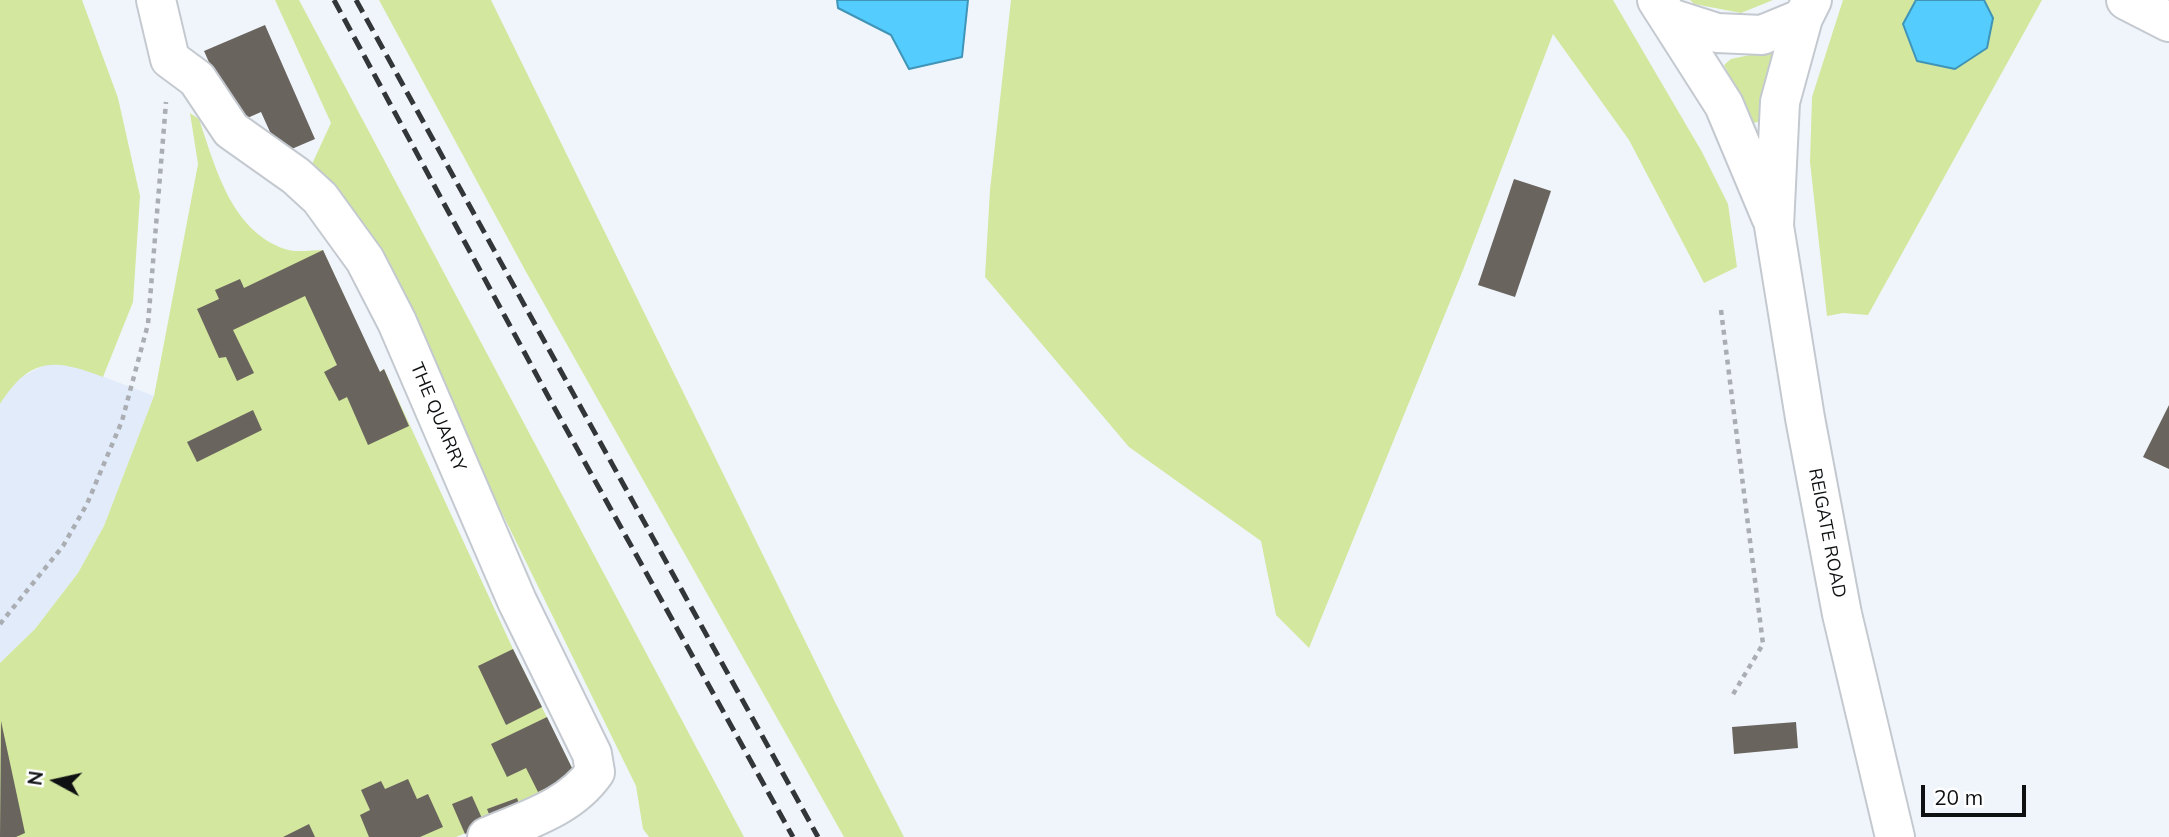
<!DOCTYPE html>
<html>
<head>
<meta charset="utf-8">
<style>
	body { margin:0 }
	#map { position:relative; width:2169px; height:837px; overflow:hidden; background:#f0f5fc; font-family:Mulish,sans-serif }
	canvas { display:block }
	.north { position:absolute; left:21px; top:746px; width:70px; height:70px; -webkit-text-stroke:5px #fff; paint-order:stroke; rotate:278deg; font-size:19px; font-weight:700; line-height:28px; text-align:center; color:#0e1012 }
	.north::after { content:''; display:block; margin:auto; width:24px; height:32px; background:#0e1012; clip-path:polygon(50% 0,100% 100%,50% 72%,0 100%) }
	.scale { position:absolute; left:1921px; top:785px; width:105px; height:32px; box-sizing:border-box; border:4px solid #0e1012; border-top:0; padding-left:9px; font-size:21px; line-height:24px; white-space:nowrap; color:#0e1012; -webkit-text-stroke:5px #fff; paint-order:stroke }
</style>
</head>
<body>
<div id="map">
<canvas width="2169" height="837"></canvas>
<div class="north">N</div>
<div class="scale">20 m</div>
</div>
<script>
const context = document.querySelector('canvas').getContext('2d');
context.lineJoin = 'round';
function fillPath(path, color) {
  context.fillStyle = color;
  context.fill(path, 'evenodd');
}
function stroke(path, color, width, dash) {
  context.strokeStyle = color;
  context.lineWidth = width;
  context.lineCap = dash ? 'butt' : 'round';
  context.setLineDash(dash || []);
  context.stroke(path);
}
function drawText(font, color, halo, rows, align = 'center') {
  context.font = font + ' Mulish,sans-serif';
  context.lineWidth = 7;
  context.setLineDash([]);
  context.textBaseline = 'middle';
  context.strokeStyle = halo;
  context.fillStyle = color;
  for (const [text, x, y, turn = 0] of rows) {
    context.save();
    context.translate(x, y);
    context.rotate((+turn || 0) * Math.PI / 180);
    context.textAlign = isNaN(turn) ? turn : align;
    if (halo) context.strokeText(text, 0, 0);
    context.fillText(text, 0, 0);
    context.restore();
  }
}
const built = new Path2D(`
	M47,364L75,366L154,396L104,526L78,573L35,629L0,663V404L15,380Z`);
const green = new Path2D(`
	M0,0H82L118,98L140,196L133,302L103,377C54,358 30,357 0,404Z
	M275,0H299L744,837H649L643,829L636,786L371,246L312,164L331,123Z
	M379,0H491L836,704L904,837H844L525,270Z
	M1011,0H1613L1702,152L1728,204L1737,267L1704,283L1629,140L1553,34L1463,270L1309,648L1276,615L1261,541L1129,447L985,277L990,190Z
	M1690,0H1773L1741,13L1694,4Z
	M1843,0H1916L1903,24L1993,18L1984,0H2042L1868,315L1843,313L1827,316L1810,162L1812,97Z
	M1764,52L1773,53L1761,121L1754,123L1724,65L1731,59Z
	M190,113L199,119C215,166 231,231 285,249C296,253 311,250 323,250L379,372L384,369L513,649L575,774L485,825L456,837H0V663L35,629L78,573L104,526L154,396L198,164Z`);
const water = new Path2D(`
	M837,0H968L962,57L909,69L891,35L838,8Z
	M1916,0H1984L1993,18L1987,48L1955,69L1917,61L1903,24Z`);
const building = new Path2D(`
	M265,25L315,139L280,154L261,112L236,123L204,51Z
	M1514,179L1551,191L1515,297L1478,285Z
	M323,250L380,372L384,369L409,426L368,445L347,397L339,401L324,372L337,365L305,296L233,330L254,373L237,381L226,357L219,358L197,309L219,299L215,290L240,279L244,288Z
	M2169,405V469L2143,457Z
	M253,410L262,430L197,462L187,442Z
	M513,649L542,707L506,725L478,666Z
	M547,717L575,774L538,792L526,768L507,777L491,744Z
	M1,721L25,833L16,837H0Z
	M1796,722L1798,748L1734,754L1732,727Z
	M408,779L417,799L428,794L443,827L420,837H369L360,815L370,810L361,790L381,781L385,789Z
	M472,796L485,825L465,834L452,804Z
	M517,798L522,812L493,824L487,809Z
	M309,824L315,837H283Z`);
const path = new Path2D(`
	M1721,310L1763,644L1732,696
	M0,624L63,546L87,504L122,421L148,324L166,102`);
const minor = new Path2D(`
	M156,0L170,59L197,79L231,130L296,176L320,198L365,260L397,322L517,601L592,754L595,772C570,808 526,820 487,837
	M2126,0L2169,22`);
const major = new Path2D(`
	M1657,0L1724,105L1771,217
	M1812,0L1803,18L1780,102L1774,226L1805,418L1842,614L1895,837
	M1670,18L1717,33L1762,35L1803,18`);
const rail = new Path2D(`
	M334,0L549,398L793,837
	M356,0L818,837`);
const streetNames = [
	["THE QUARRY",438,417,67],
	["REIGATE ROAD",1827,533,79]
];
fillPath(built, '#e2ebf9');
fillPath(green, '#d3e79e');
fillPath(water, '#54cdfe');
stroke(water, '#3f94b7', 2);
fillPath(building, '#69645e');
stroke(minor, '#c4c9d0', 42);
stroke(major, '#c4c9d0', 42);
stroke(path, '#aaaeb3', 4.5, [5, 5]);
stroke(minor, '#fff', 38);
stroke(major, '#fff', 38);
stroke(rail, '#333638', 5, [14, 7]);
drawText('18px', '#0e1012', '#fff', streetNames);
</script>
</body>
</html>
